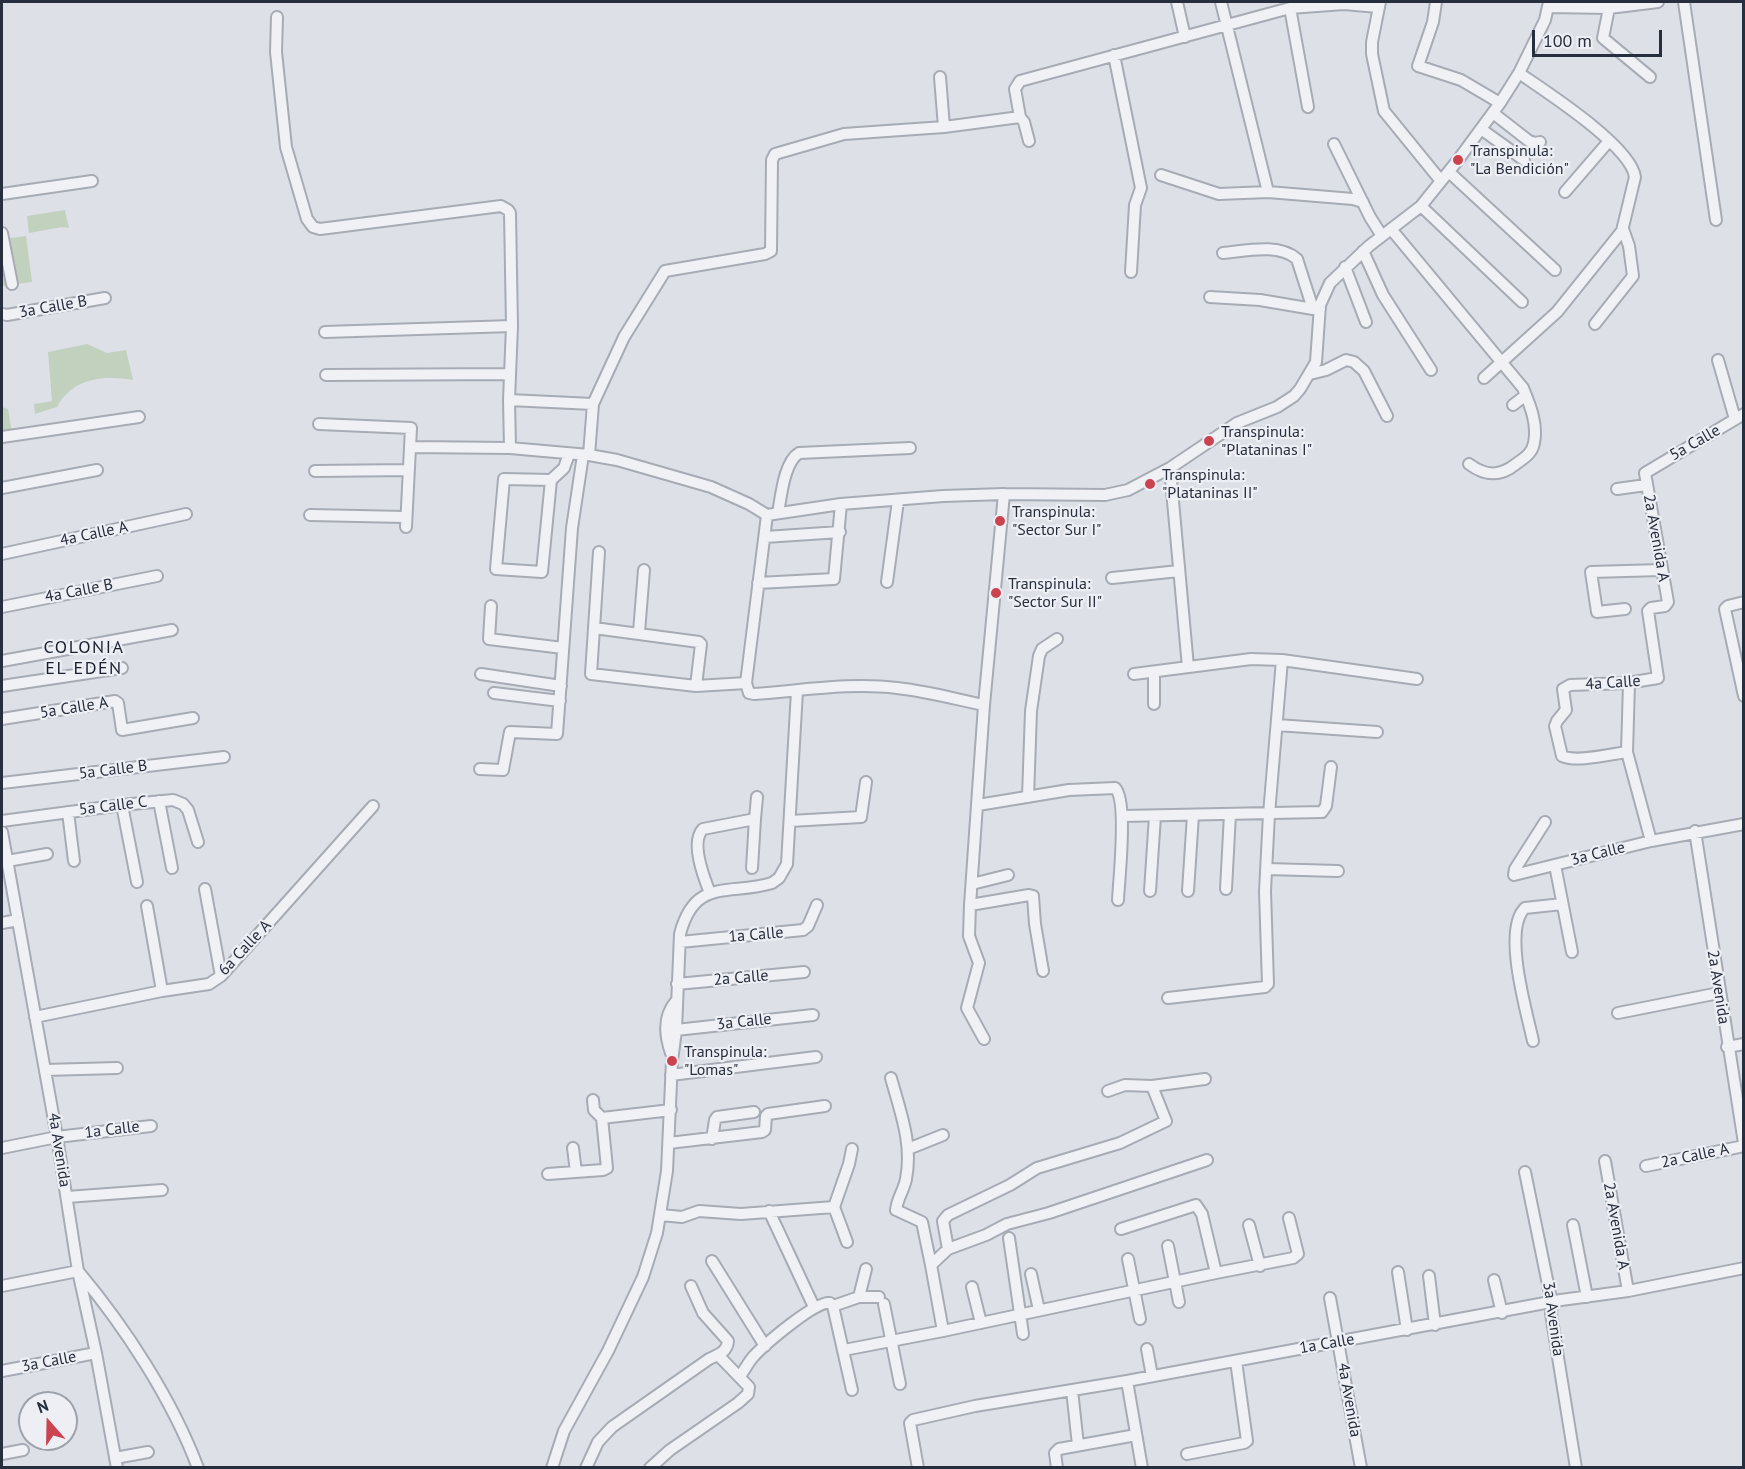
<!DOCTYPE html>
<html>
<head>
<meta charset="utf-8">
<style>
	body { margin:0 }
	#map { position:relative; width:1745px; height:1469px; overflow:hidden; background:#dde1e7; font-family:"PT Sans",sans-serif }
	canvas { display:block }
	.frame { position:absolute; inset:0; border:3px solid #272e3d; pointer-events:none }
	.north { position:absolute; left:18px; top:1391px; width:60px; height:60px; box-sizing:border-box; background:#edeff5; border:2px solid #9ea2ab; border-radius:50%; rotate:340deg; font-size:16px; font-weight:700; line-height:24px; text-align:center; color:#272e3d }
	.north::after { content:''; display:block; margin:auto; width:21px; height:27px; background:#cc4350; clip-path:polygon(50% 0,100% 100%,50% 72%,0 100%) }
	.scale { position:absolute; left:1532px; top:30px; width:130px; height:27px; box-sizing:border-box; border:3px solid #272e3d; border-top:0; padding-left:8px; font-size:18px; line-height:21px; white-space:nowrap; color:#272e3d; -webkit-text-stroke:4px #edeff5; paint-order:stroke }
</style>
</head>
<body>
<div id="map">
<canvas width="1745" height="1469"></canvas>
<div class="frame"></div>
<div class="north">N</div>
<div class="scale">100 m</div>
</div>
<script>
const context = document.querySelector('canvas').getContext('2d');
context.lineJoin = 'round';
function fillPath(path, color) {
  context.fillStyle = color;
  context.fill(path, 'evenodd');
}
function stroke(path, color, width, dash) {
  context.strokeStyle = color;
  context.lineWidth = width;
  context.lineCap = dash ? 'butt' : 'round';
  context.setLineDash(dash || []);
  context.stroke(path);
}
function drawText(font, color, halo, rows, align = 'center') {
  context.font = font + ' "PT Sans",sans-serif';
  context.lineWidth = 4.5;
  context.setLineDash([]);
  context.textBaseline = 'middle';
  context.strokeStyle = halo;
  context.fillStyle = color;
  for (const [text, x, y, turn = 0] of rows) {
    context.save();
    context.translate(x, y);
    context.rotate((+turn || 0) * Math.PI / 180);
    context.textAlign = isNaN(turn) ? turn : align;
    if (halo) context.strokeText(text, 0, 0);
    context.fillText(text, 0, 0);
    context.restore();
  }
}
const green = new Path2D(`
	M65,210L69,228L62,227L29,233L27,216Z
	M2,224L4,239L26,236L32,282L2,286Z
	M87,344L107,353L126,350L133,380C104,375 72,378 57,407L35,414L34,404L52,401L48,352Z
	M2,407L8,409L12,433L2,434Z`);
const minor = new Path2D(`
	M1177,2L1185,37
	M1221,2L1268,192
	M1380,2L1372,42V54L1384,111L1441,181
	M1436,2L1433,22L1418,66L1461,80L1500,103
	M1684,2L1716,220
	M1549,7L1609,8L1658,2
	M1290,8L1308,107
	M1609,8L1603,38L1650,77
	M277,17L276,52L286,147L307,219L313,227L320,229L501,206L508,210L510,213L512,326L509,400L510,448
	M1114,55L1141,188L1135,205L1131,272
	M940,77L944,127
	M1493,113L1529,141L1535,143L1540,142
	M1481,129L1524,160
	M1029,141L1024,122L1020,117L1015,89L1020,81L1290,8L1344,4L1378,7
	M1334,144L1370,217L1382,236
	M1449,172L1555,270
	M1161,175L1219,194L1268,192L1353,199L1363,202
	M1565,192L1609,141
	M2,194L92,181
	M1421,206L1522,302
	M1391,229L1523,388C1530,405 1538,424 1534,443C1532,454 1524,458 1516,464C1500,477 1485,476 1469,464
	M2,233L12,284
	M1363,251L1383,295L1431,370
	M1223,253C1246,251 1278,243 1297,259L1313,309H1320
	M1345,267L1366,322
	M1210,297L1260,300L1313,309
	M2,314L7,315L105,298
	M1595,324L1633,276L1629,246L1623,229
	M325,332L512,326
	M1718,360L1735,419
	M1310,374L1326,370L1346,360L1354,362L1364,371L1387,416
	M326,375L510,374
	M1484,378L1557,312L1622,231L1635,177C1631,146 1545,91 1519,73
	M509,400L593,404
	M1513,405L1526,395
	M319,424L411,428L406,527
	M2,437L139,417
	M410,447L510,448L589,455L617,460L711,487L749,504L767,515L841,504L943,496L1004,494L1105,495L1128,490L1170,468L1237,423L1277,407L1294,396L1300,389L1316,362L1320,305L1330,283L1369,246L1421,206L1458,160L1500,103L1519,73L1545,20L1549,2
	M589,455L593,404L624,337L665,271L765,254L771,251L772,160L775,154L844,134L944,127L1020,117
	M1170,468L1188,667
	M315,471L409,470
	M551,480L504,479L496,569L542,572L551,480L564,468L569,454
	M2,488L97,470
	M1617,489L1646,485
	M778,513C781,497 784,462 799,453L910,448
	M310,515L405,517
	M767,515L746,683L749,693L754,694C801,691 849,682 897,688C926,691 955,699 984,705
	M765,537L840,532
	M599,552L591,674L696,686L746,683
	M2,554L186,514
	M1112,578L1179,571
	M887,582L898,501
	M758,583L834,579L841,504
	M1744,602L1728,606L1725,609L1744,696
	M491,606L489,639L563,648
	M2,607L157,576
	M1625,609L1597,612L1591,572L1661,570
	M594,628L699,642L701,644L696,686
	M639,632L644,570
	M1282,660L1417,679
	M2,661L172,630
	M1154,672V704
	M481,674L561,686
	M1134,674L1251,659L1282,660L1269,814L1265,891L1268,984L1265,987L1168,998
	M1629,683L1627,752L1651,841
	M2,686L122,668
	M494,693L560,701
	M2,719L115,701L118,703L122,730L193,718
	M1277,725L1377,732
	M1627,752C1611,754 1576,763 1562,756L1555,726L1557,721L1566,710L1563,689L1570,685L1627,683L1658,678L1648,611L1651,608L1665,606L1668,602L1645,473L1744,414
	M480,769L503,770L510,732L557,734L572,528L583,455
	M2,783L224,757
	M1028,797L1031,711L1039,656L1042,649L1057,639
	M159,801L172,868
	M122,805L137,882
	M978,805L1069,790L1115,788C1128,800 1119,879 1118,900
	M68,812L74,861
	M1122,816L1322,812L1326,806L1331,767
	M755,819L757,797
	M2,821L122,805L173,800L183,804L188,810L198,842
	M790,821L861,817L866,782
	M1545,822L1515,869L1514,875L1651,841L1744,824
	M1695,831L1744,1143
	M2,832L57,1137L78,1271L96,1353L117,1468
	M7,861L47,854
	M1555,865L1572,952
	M1267,869L1338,871
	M972,884L1008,875
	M205,889L221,976
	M1226,889L1230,814
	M1150,891L1155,816
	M1188,891L1193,815
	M710,893C704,878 690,842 703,829L755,819L752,868
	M970,905L1029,895L1033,896L1035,924L1043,971
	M147,906L162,991
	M2,923L18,920
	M680,942L803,930L808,926L817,905
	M677,984L804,972
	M1618,1013L1719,993
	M35,1017L162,991L209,984L221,976L373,806
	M676,1030L813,1015
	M984,1039L967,1008L979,963L969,936L970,905L984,705L1004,494
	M1533,1041C1527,1013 1502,930 1525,908L1562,904
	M1727,1047L1744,1044
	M671,1053C665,1036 663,1016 676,1001
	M45,1070L117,1068
	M671,1075L816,1057
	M891,1078C900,1111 913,1144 906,1179C904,1190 897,1199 896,1210L922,1222L931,1265
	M1108,1091L1125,1085L1152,1086
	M593,1100L594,1110L602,1118
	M712,1139L715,1120L717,1117L754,1112
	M669,1143L762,1132L765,1130L766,1116L768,1114L825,1106
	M2,1148L57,1137L151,1126
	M573,1148L576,1172
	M908,1149L943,1135
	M1605,1161L1628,1291
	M1646,1166L1744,1146
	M1525,1172L1552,1304L1551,1314L1576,1468
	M548,1174L603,1170L607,1168L602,1118L671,1110
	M67,1197L162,1190
	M834,1207L847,1242
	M769,1211L814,1307
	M661,1215L682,1217L699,1211L741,1214L834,1207L849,1164L852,1149
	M1249,1225L1260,1266
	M1573,1225L1587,1297
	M1121,1229L1196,1205L1202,1214L1216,1273
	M1009,1238L1023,1334
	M1168,1246L1179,1302
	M948,1249L943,1221L948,1215L1010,1185L1037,1168L1120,1143L1166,1121L1152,1086L1205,1079
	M1128,1259L1140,1319
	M712,1261L765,1346
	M1398,1272L1407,1330
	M1031,1274L1039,1310
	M1429,1276L1435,1325
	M1494,1280L1502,1313
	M2,1286L78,1271C125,1327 172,1399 198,1468
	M972,1287L981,1323
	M859,1297L866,1269
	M1330,1298L1361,1468
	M884,1304L900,1384
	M833,1306L852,1390
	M943,1331L931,1265L948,1249L986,1235L1007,1224L1049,1213L1207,1160
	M1147,1349L1152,1376
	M844,1350L943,1331L1216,1273L1293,1258L1298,1254L1289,1218
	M2,1371L96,1353
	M740,1377C744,1370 748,1363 753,1357C764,1345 816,1300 830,1303L833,1306L859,1297H879
	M1127,1381L1142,1468
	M1072,1390L1078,1445
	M2,1454L23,1450
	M1187,1454L1244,1443L1247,1441L1236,1361
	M115,1458L148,1452
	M552,1468L564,1431L608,1351L643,1277L657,1233L667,1171L672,1061L676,1030L680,934C695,877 729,896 772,883L779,878L787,864L797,691
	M586,1468L598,1442L612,1427L709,1359C717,1355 727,1353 728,1341L703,1313L691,1286
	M650,1468L670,1450L738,1403L748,1394L749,1387L719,1356
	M918,1468L910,1423L913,1420L975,1406L1127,1381L1561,1300L1628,1291L1744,1268
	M1057,1468L1055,1453L1059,1449L1136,1435`);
const markers = [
	[1458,160,6,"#cc4350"],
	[1209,441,6,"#cc4350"],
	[1150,484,6,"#cc4350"],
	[1000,521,6,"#cc4350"],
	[996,593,6,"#cc4350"],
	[672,1061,6,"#cc4350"]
];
const poiNames = [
	["Transpinula:",1470,151],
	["\"La Bendición\"",1470,169],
	["Transpinula:",1221,432],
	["\"Plataninas I\"",1221,450],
	["Transpinula:",1162,475],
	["\"Plataninas II\"",1162,493],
	["Transpinula:",1012,512],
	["\"Sector Sur I\"",1012,530],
	["Transpinula:",1008,584],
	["\"Sector Sur II\"",1008,602],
	["Transpinula:",684,1052],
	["\"Lomas\"",684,1070]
];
const streetNames = [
	["3a Calle B",53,307,-10],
	["5a Calle",1695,443,-30],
	["4a Calle A",94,534,-12],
	["2a Avenida A",1656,538,80],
	["4a Calle B",79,591,-11],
	["4a Calle",1613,683,-4],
	["5a Calle A",74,708,-9],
	["5a Calle B",113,770,-7],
	["5a Calle C",113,806,-7],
	["3a Calle",1598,854,-14],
	["1a Calle",756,935,-5],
	["6a Calle A",245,948,-47],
	["2a Calle",741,978,-5],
	["2a Avenida",1718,987,81],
	["3a Calle",744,1022,-6],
	["1a Calle",112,1130,-7],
	["4a Avenida",59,1150,81],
	["2a Calle A",1695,1156,-12],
	["2a Avenida A",1616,1226,80],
	["3a Avenida",1553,1319,82],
	["1a Calle",1327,1344,-10],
	["3a Calle",49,1362,-11],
	["4a Avenida",1349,1400,80]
];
const neighbourhoodNames = [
	["COLONIA",84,648],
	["EL EDÉN",84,669]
];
fillPath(green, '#c2d1be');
stroke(minor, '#a6abb4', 14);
stroke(minor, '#f0f1f5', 10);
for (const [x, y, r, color] of markers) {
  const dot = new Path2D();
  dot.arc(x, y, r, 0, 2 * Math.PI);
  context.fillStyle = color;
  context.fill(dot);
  stroke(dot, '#edeff5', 2);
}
drawText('16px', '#272e3d', '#edeff5', poiNames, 'left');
drawText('16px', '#272e3d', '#edeff5', streetNames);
context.letterSpacing = '1.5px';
drawText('18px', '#191f2e', '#edeff5', neighbourhoodNames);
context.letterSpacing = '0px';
</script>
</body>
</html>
